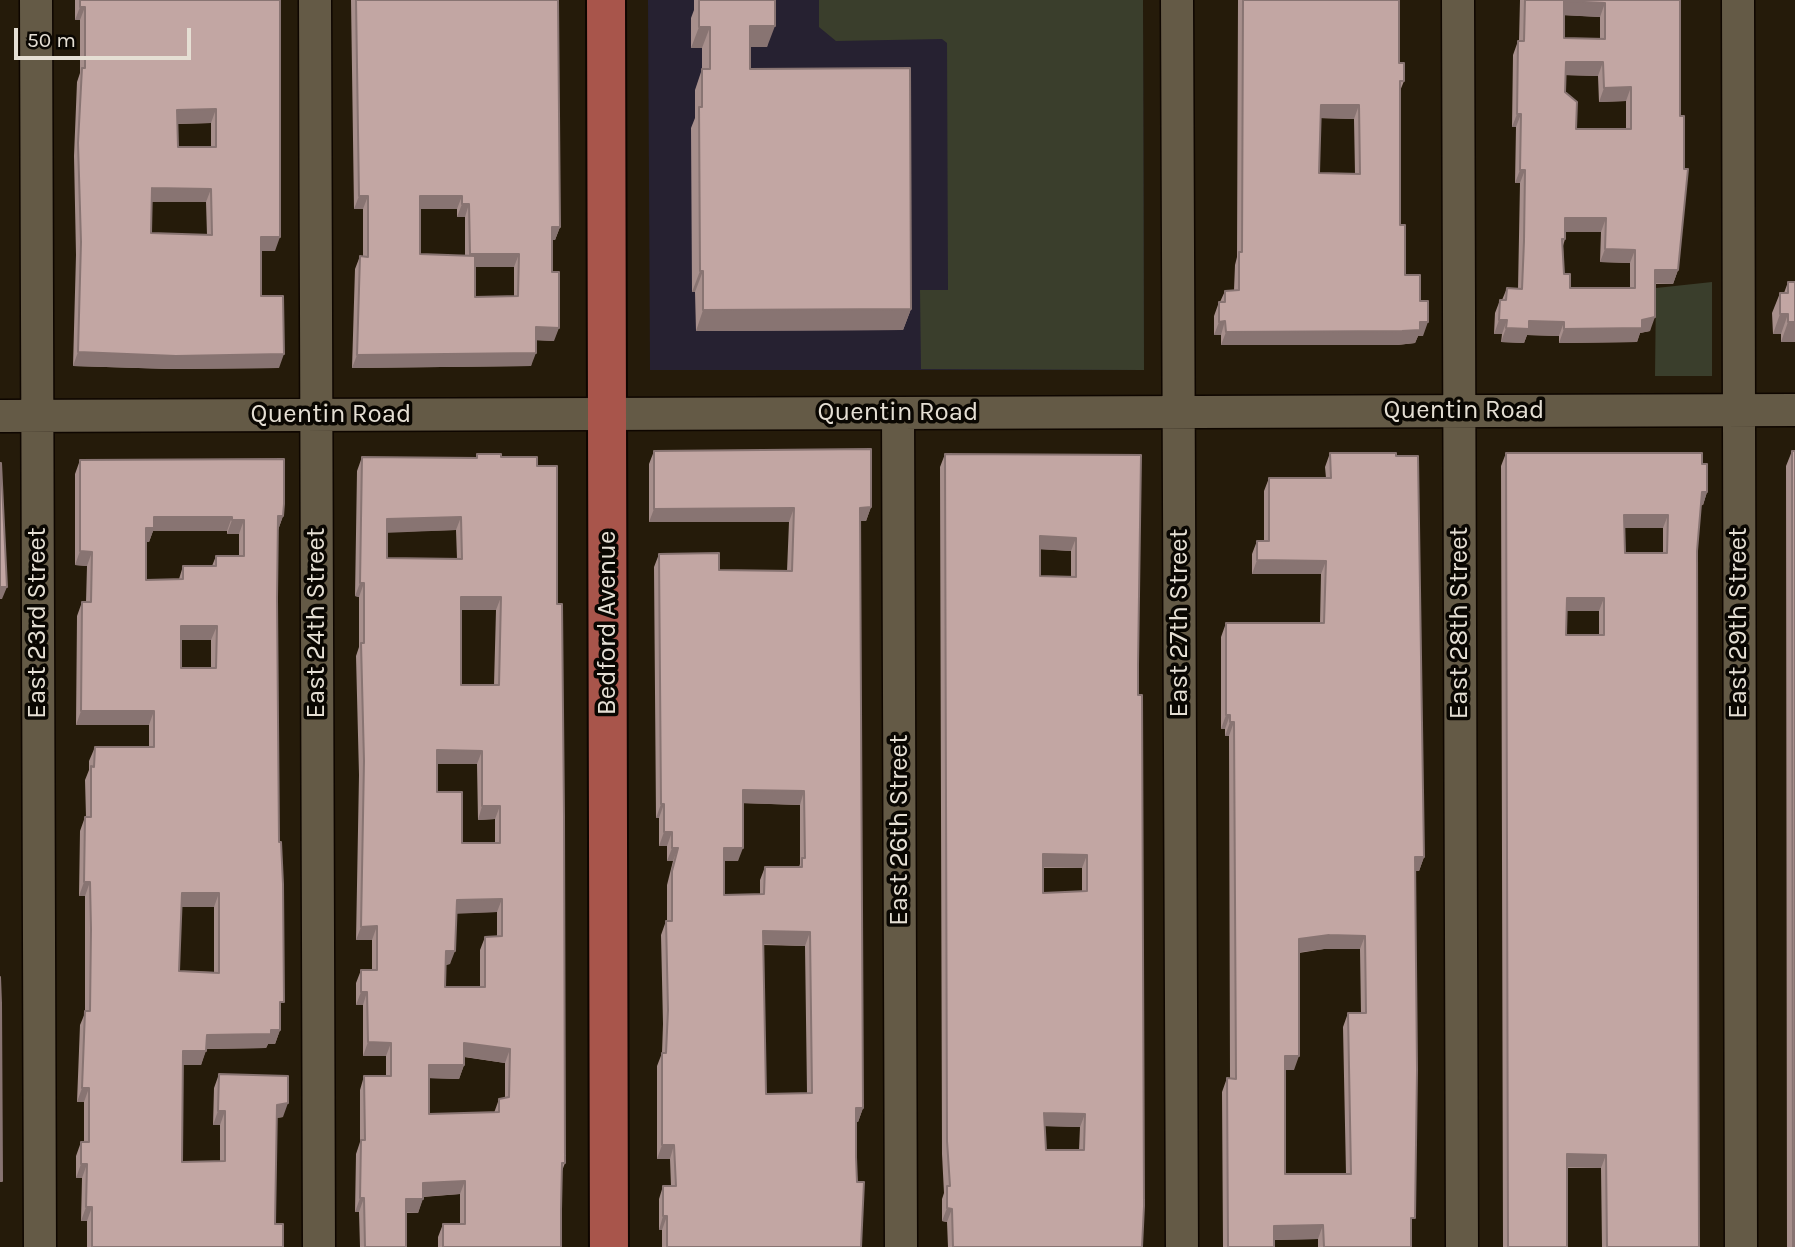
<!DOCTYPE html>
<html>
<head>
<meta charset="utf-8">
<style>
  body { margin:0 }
  #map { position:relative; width:1795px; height:1247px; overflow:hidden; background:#251b0a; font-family:Karla,sans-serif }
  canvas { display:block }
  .scale { position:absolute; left:14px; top:28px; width:177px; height:32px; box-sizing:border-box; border:4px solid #e5dfd4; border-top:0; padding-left:9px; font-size:21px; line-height:24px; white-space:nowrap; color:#e5dfd4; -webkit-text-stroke:5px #0a0702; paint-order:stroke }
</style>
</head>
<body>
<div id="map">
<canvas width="1795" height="1247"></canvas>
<div class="scale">50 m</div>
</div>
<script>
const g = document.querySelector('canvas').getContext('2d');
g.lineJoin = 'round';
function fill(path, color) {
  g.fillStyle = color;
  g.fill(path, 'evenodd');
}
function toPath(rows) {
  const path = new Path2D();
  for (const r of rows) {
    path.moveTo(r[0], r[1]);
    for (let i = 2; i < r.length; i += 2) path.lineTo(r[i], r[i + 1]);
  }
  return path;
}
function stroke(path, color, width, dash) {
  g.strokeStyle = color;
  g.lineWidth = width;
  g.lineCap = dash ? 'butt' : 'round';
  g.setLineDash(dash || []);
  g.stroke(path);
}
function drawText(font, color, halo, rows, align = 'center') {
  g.font = font + ' Karla,sans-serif';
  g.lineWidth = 7;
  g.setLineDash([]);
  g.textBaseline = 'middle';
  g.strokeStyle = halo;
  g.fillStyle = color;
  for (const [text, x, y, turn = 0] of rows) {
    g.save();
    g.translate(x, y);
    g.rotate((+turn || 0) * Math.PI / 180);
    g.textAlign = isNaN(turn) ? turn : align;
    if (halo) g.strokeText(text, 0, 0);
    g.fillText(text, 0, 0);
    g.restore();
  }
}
const education = toPath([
  [648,0,1143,0,1144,370,650,370]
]);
const green = toPath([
  [819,0,1143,0,1144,370,921,369,920,290,948,290,947,43,942,39,836,41,819,27],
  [1712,282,1712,376,1655,376,1656,288]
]);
const minor = toPath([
  [36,0,40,1247],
  [315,0,319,1247],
  [1177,0,1182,1247],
  [1458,0,1462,1247],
  [1738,0,1741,1247],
  [898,413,901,1247],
  [0,416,1795,410]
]);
const major = toPath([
  [606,0,609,1247]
]);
const wall = toPath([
  [75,0,280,0,275,251,261,251,261,296,279,368,171,369,73,366,76,255,74,156,77,82,80,73,80,20,75,20],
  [211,123,211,147,178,147,177,124],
  [152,202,206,202,207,235,151,233],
  [351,0,558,0,560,227,555,240,552,240,554,341,536,340,531,366,352,368,355,269,360,256,363,256,363,209,354,209],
  [420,209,457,209,457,217,465,217,465,256,420,254],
  [475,267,514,267,514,296,475,297],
  [694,0,775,0,767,47,750,47,750,69,911,309,903,330,696,331,695,292,692,292,691,128,695,118,695,90,702,69,702,48,691,48,691,18,694,10],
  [1238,0,1399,0,1399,63,1404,81,1400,91,1400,225,1405,275,1420,301,1423,336,1418,336,1415,343,1397,345,1221,345,1221,335,1214,335,1214,316,1219,302,1220,302,1225,291,1234,290,1235,265,1237,257],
  [1321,118,1354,119,1355,174,1319,173],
  [1520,0,1680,0,1678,270,1673,284,1655,284,1650,331,1640,333,1637,342,1559,343,1559,336,1527,335,1524,343,1501,342,1502,334,1494,334,1495,313,1500,300,1502,300,1507,288,1518,289,1520,183,1515,183,1516,127,1512,127,1513,55,1518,41,1519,41],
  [1564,15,1600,17,1600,39,1564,38],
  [1566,75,1598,76,1599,102,1626,101,1626,129,1576,129,1565,92],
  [1565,232,1601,232,1600,262,1630,263,1630,288,1570,288,1564,274,1563,246,1565,239],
  [1788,282,1795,342,1781,342,1781,334,1773,334,1772,313,1780,293,1784,293],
  [654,451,871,507,866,521,860,521,863,1108,858,1122,856,1122,856,1157,861,1247,662,1247,662,1230,659,1230,659,1199,663,1186,671,1186,670,1159,657,1159,657,1066,662,1053,663,1024,661,935,666,921,667,921,667,885,673,861,667,861,667,846,659,846,659,818,656,818,654,567,659,554,719,570,787,571,789,522,649,522,649,464],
  [743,803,800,805,800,864,799,867,765,867,760,880,760,894,724,895,724,861,738,861],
  [763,945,805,946,807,1093,766,1094],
  [1792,451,1795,1247,1787,1247,1786,466],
  [1330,453,1424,857,1419,871,1415,871,1411,1247,1318,1247,1318,1239,1274,1240,1274,1247,1223,1247,1222,1092,1227,1078,1230,1079,1229,736,1225,736,1225,729,1221,729,1221,637,1226,623,1320,623,1321,574,1252,574,1252,554,1257,541,1264,541,1264,491,1269,478,1326,478,1325,467],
  [1324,949,1360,949,1361,1013,1348,1013,1343,1027,1346,1174,1285,1174,1285,1070,1294,1070,1299,953],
  [1506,453,1702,464,1707,492,1703,505,1701,505,1697,551,1699,1247,1602,1247,1601,1168,1567,1168,1567,1247,1503,1247,1501,466],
  [1625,528,1663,528,1663,553,1625,553],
  [1567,611,1599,611,1599,635,1566,635],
  [477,454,501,457,537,466,557,604,565,1163,562,1171,561,1210,561,1247,438,1247,438,1237,443,1224,460,1224,460,1194,423,1197,418,1213,406,1213,406,1247,360,1247,359,1212,355,1212,356,1154,360,1142,360,1090,364,1076,386,1076,386,1056,363,1056,363,1005,356,1005,356,983,361,970,372,970,372,940,356,940,359,775,356,656,359,647,359,597,355,596,357,471,362,457,476,458],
  [456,530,457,559,387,558,387,532],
  [461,610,496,610,494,685,461,685],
  [437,764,477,764,478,820,495,819,495,843,462,843,437,792],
  [497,912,497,936,485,937,480,950,480,987,445,987,446,965,450,964,456,913],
  [464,1057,505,1063,505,1098,499,1099,494,1113,429,1114,429,1078,459,1079,464,1065],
  [945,454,1141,455,1138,665,1142,1247,948,1247,947,1222,942,1221,942,1199,944,1193,942,1154,940,467],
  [1040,549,1071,551,1071,577,1040,576],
  [1043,868,1082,868,1082,891,1043,893],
  [1045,1126,1080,1127,1079,1150,1046,1150],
  [80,460,283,516,278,530,277,598,280,1030,275,1044,268,1044,266,1048,206,1049,201,1065,183,1065,182,1162,220,1161,220,1125,213,1125,214,1088,219,1074,283,1117,276,1118,275,1224,283,1247,87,1247,87,1221,81,1221,82,1178,76,1178,76,1156,81,1142,84,1142,84,1102,77,1102,80,1025,85,1013,85,896,79,896,80,831,85,817,86,817,85,780,89,770,89,761,95,747,149,747,149,725,76,725,77,616,82,602,86,602,87,566,75,565,75,474],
  [153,531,227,531,227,534,239,534,239,556,216,556,212,566,183,566,179,579,146,580,146,542,149,542],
  [181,640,211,640,211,668,181,668],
  [181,907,214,907,214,972,179,971]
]);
const shadedWall = toPath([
  [1564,1,1605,3,1600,17,1559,15],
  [80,7,85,7,80,20,75,20],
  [750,26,775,26,767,47,742,47],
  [699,27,710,27,702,48,691,48],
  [1566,62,1603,62,1598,76,1561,75],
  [1631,87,1626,101,1599,102,1604,88],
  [1321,105,1359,105,1354,119,1316,118],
  [216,109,211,123,172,124,177,110],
  [1517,114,1521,114,1516,127,1512,127],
  [1520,170,1525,170,1520,183,1515,183],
  [152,188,211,189,206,202,147,202],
  [359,196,368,196,363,209,354,209],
  [420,196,462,196,457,209,415,209],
  [462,204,469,204,465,217,457,217],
  [1565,218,1606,218,1601,232,1560,232],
  [552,227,560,227,555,240,547,240],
  [261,237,280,237,275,251,256,251],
  [1605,249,1635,250,1630,263,1600,262],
  [470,254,519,254,514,267,465,267],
  [1655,270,1678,270,1673,284,1650,283],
  [700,271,703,271,695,292,692,292],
  [911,309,903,330,696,331,703,310],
  [1780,314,1788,314,1781,334,1773,334],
  [1655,317,1650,331,1640,333,1637,342,1559,343,1564,329,1642,320],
  [1499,320,1507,320,1502,334,1494,334],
  [1225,321,1221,335,1214,335,1219,322],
  [1529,321,1564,322,1559,336,1527,335,1524,343,1501,342,1506,328],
  [1420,322,1428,322,1423,336,1418,336,1415,343,1397,345,1221,345,1226,332],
  [1788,322,1795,322,1795,342,1781,342],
  [536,327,559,328,554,341,531,340],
  [78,352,284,354,279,368,171,369,73,366],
  [536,353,531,366,352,368,357,355],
  [1702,492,1707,492,1703,505,1697,506],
  [871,507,866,521,855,521,860,508],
  [794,508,789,522,649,522,654,509],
  [1624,515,1668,515,1663,528,1620,528],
  [278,516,283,516,278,530],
  [154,517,232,517,227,531,153,531,149,542,141,542,146,528],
  [461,517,456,530,383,533,387,519],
  [232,520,244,520,239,534,227,534],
  [1040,536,1076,538,1071,551,1036,549],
  [80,551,92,552,87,566,75,565],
  [1257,560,1326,561,1321,574,1252,574],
  [360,583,364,583,359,597,355,596],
  [0,587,7,587,2,599,0,599],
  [461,597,501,597,496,610,456,610],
  [1567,598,1604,598,1599,611,1562,611],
  [181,626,217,626,211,640,176,640],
  [81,711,154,711,149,725,76,725],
  [1226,715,1230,715,1225,729,1221,729],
  [1230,722,1234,722,1229,736,1225,736],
  [437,750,482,751,477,764,432,764],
  [743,790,804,791,800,805,738,803],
  [661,804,664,804,659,818,656,818],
  [482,806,500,806,495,819,478,820],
  [664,832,672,832,667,846,659,846],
  [672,848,678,848,673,861,667,861],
  [724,848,743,848,738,861,719,861],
  [1043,854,1087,855,1082,868,1038,867],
  [1415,857,1424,857,1419,871,1410,871],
  [84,882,90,882,85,896,79,896],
  [182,893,219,893,214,907,176,907],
  [502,899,497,912,452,914,457,900],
  [377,926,372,940,356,940,361,927],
  [763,931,810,932,805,946,758,944],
  [1329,935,1365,936,1360,949,1324,949,1294,953,1299,939],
  [446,951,455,951,450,964,441,965],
  [361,992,367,992,363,1005,356,1005],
  [271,1030,280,1030,275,1044,268,1044,266,1048,201,1049,207,1035],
  [368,1042,391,1043,386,1056,363,1056],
  [464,1043,510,1049,505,1063,459,1056],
  [183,1051,206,1051,201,1065,178,1065],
  [1285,1056,1299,1056,1294,1070,1280,1070],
  [429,1065,464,1065,459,1079,424,1078],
  [82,1088,89,1088,84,1102,77,1102],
  [288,1103,283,1117,271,1119,277,1105],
  [856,1108,863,1108,858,1122,852,1122],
  [218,1111,225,1111,220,1125,213,1125],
  [1044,1113,1085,1114,1080,1127,1039,1126],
  [662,1145,674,1145,670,1159,657,1159],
  [1567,1154,1606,1155,1601,1168,1562,1167],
  [81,1164,87,1164,82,1178,76,1178],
  [465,1181,460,1194,418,1197,423,1183],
  [360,1198,364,1198,359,1212,355,1212],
  [406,1199,423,1199,418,1213,401,1212],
  [86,1207,92,1207,87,1221,81,1221],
  [947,1208,952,1209,947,1222,942,1221],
  [663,1216,667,1216,662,1230,659,1230],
  [1323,1225,1318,1239,1269,1240,1274,1226]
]);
const building = toPath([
  [80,0,280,0,280,237,261,237,261,296,283,296,284,354,176,356,78,352,81,242,78,143,82,68,85,68,85,7,80,7,80,0],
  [216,109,216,147,178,147,177,110,216,109],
  [152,188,211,189,212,235,151,233,152,188],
  [356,0,558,0,560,227,552,227,552,272,559,272,559,328,536,327,536,353,357,355,360,256,368,257,368,196,359,196,356,0],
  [420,196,462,196,462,204,469,204,470,254,519,254,518,296,475,297,475,256,420,254,420,196],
  [699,0,775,0,775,26,750,26,750,69,910,68,911,309,703,310,703,271,700,271,699,107,702,107,702,69,710,69,710,27,699,27,699,0],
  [1243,0,1399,0,1399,63,1404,63,1404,81,1400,81,1400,225,1405,225,1405,275,1420,275,1420,301,1428,301,1428,322,1420,322,1420,330,1402,331,1226,332,1225,321,1219,322,1219,302,1225,302,1225,291,1239,290,1239,252,1242,252,1243,0],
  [1321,105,1359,105,1360,174,1319,173,1321,105],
  [1525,0,1680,0,1680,116,1684,116,1684,169,1688,169,1678,270,1655,270,1655,317,1642,320,1642,328,1564,329,1564,322,1529,321,1529,329,1506,328,1507,320,1499,320,1500,300,1506,300,1507,288,1522,289,1524,241,1525,170,1520,170,1521,114,1517,114,1518,41,1524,41,1525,0],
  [1564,1,1605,3,1605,39,1564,38,1564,1],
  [1566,62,1603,62,1604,88,1631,87,1631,129,1576,129,1577,102,1565,92,1566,62],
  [1565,218,1606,218,1605,249,1635,250,1635,288,1570,288,1570,274,1564,274,1562,239,1565,239,1565,218],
  [1788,282,1795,282,1795,322,1788,322,1788,314,1780,314,1780,293,1788,293,1788,282],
  [871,449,871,507,860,508,863,1108,856,1108,856,1157,857,1182,864,1182,861,1247,667,1247,667,1216,663,1216,663,1186,676,1186,674,1145,662,1145,662,1053,666,1053,668,1010,666,921,672,921,672,871,678,848,672,848,672,832,664,832,664,804,661,804,659,554,719,553,719,570,792,571,794,508,654,509,654,451,871,449],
  [743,790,804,791,805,858,802,858,802,867,765,867,764,894,724,895,724,848,743,848,743,790],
  [763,931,810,932,812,1093,766,1094,763,931],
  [1792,451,1795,451,1795,1247,1793,1247,1792,451],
  [1330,453,1396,453,1396,456,1418,456,1424,857,1415,857,1417,1070,1415,1218,1411,1218,1411,1247,1324,1247,1323,1225,1274,1226,1274,1247,1228,1247,1227,1078,1236,1079,1234,722,1230,722,1230,715,1226,715,1226,623,1324,623,1326,561,1257,560,1257,541,1269,541,1269,478,1331,478,1330,453],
  [1329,935,1365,936,1366,1013,1348,1013,1351,1174,1285,1174,1285,1056,1299,1056,1299,939,1329,935],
  [1506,453,1702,453,1702,464,1707,464,1707,492,1702,492,1697,551,1699,1247,1607,1247,1606,1155,1567,1154,1567,1247,1508,1247,1506,453],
  [1624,515,1668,515,1667,553,1625,553,1624,515],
  [1567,598,1604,598,1604,635,1566,635,1567,598],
  [477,454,501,454,501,457,537,457,537,466,557,466,557,604,562,604,564,816,565,1163,562,1163,561,1210,561,1247,443,1247,443,1224,465,1224,465,1181,423,1183,423,1199,406,1199,406,1247,365,1247,364,1198,360,1198,361,1140,365,1140,364,1076,391,1076,391,1043,368,1042,367,992,361,992,361,970,377,970,377,926,361,927,364,761,361,643,364,643,364,583,360,583,362,457,477,458,477,454],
  [461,517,462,559,387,558,387,519,461,517],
  [461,597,501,597,499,685,461,685,461,597],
  [437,750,482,751,482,806,500,806,500,843,462,843,462,792,437,792,437,750],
  [502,899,502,936,485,937,485,987,445,987,446,951,455,951,457,900,502,899],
  [464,1043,510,1049,509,1097,499,1099,499,1112,429,1114,429,1065,464,1065,464,1043],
  [945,454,1141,455,1138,665,1138,695,1142,695,1144,1206,1142,1247,953,1247,952,1209,947,1208,947,1186,950,1186,947,1141,945,454],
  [1040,536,1076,538,1076,577,1040,576,1040,536],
  [1043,854,1087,855,1087,891,1043,893,1043,854],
  [1044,1113,1085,1114,1084,1150,1046,1150,1044,1113],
  [284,459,284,504,283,516,278,516,277,598,279,842,281,842,283,884,284,1002,280,1002,280,1030,271,1030,271,1034,207,1035,206,1051,183,1051,182,1162,225,1161,225,1111,218,1111,219,1074,288,1076,288,1103,277,1105,275,1224,283,1224,283,1247,92,1247,92,1207,86,1207,87,1164,81,1164,81,1142,89,1142,89,1088,82,1088,85,1011,90,1011,91,929,90,882,84,882,85,817,91,817,91,766,94,767,95,747,154,747,154,711,81,711,82,602,91,602,92,552,80,551,80,460,284,459],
  [154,517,232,517,232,520,244,520,244,556,216,556,216,566,183,566,183,579,146,580,146,528,154,528,154,517],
  [181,626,217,626,216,668,181,668,181,626],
  [182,893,219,893,219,973,179,971,182,893],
  [0,463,1,463,7,587,0,587,0,463],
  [0,977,1,1003,2,1181,0,1181,0,977]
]);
const streetNames = [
  ["Quentin Road",1464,411],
  ["Quentin Road",898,413],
  ["Quentin Road",331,415],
  ["East 23rd Street",38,623,-90],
  ["East 24th Street",317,623,-90],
  ["Bedford Avenue",608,623,-90],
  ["East 27th Street",1180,623,-90],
  ["East 28th Street",1460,623,-90],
  ["East 29th Street",1739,623,-90],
  ["East 26th Street",900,830,-90]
];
fill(education, '#262131');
fill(green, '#3a3e2c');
stroke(minor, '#0e0600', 35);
stroke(major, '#0e0600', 42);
stroke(minor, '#645a46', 32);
stroke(major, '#a8554b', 38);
fill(wall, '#a78f8c');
fill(shadedWall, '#887472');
fill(building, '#c2a6a3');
stroke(building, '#887472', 2);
drawText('26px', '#e5dfd4', '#0a0702', streetNames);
</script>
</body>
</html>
